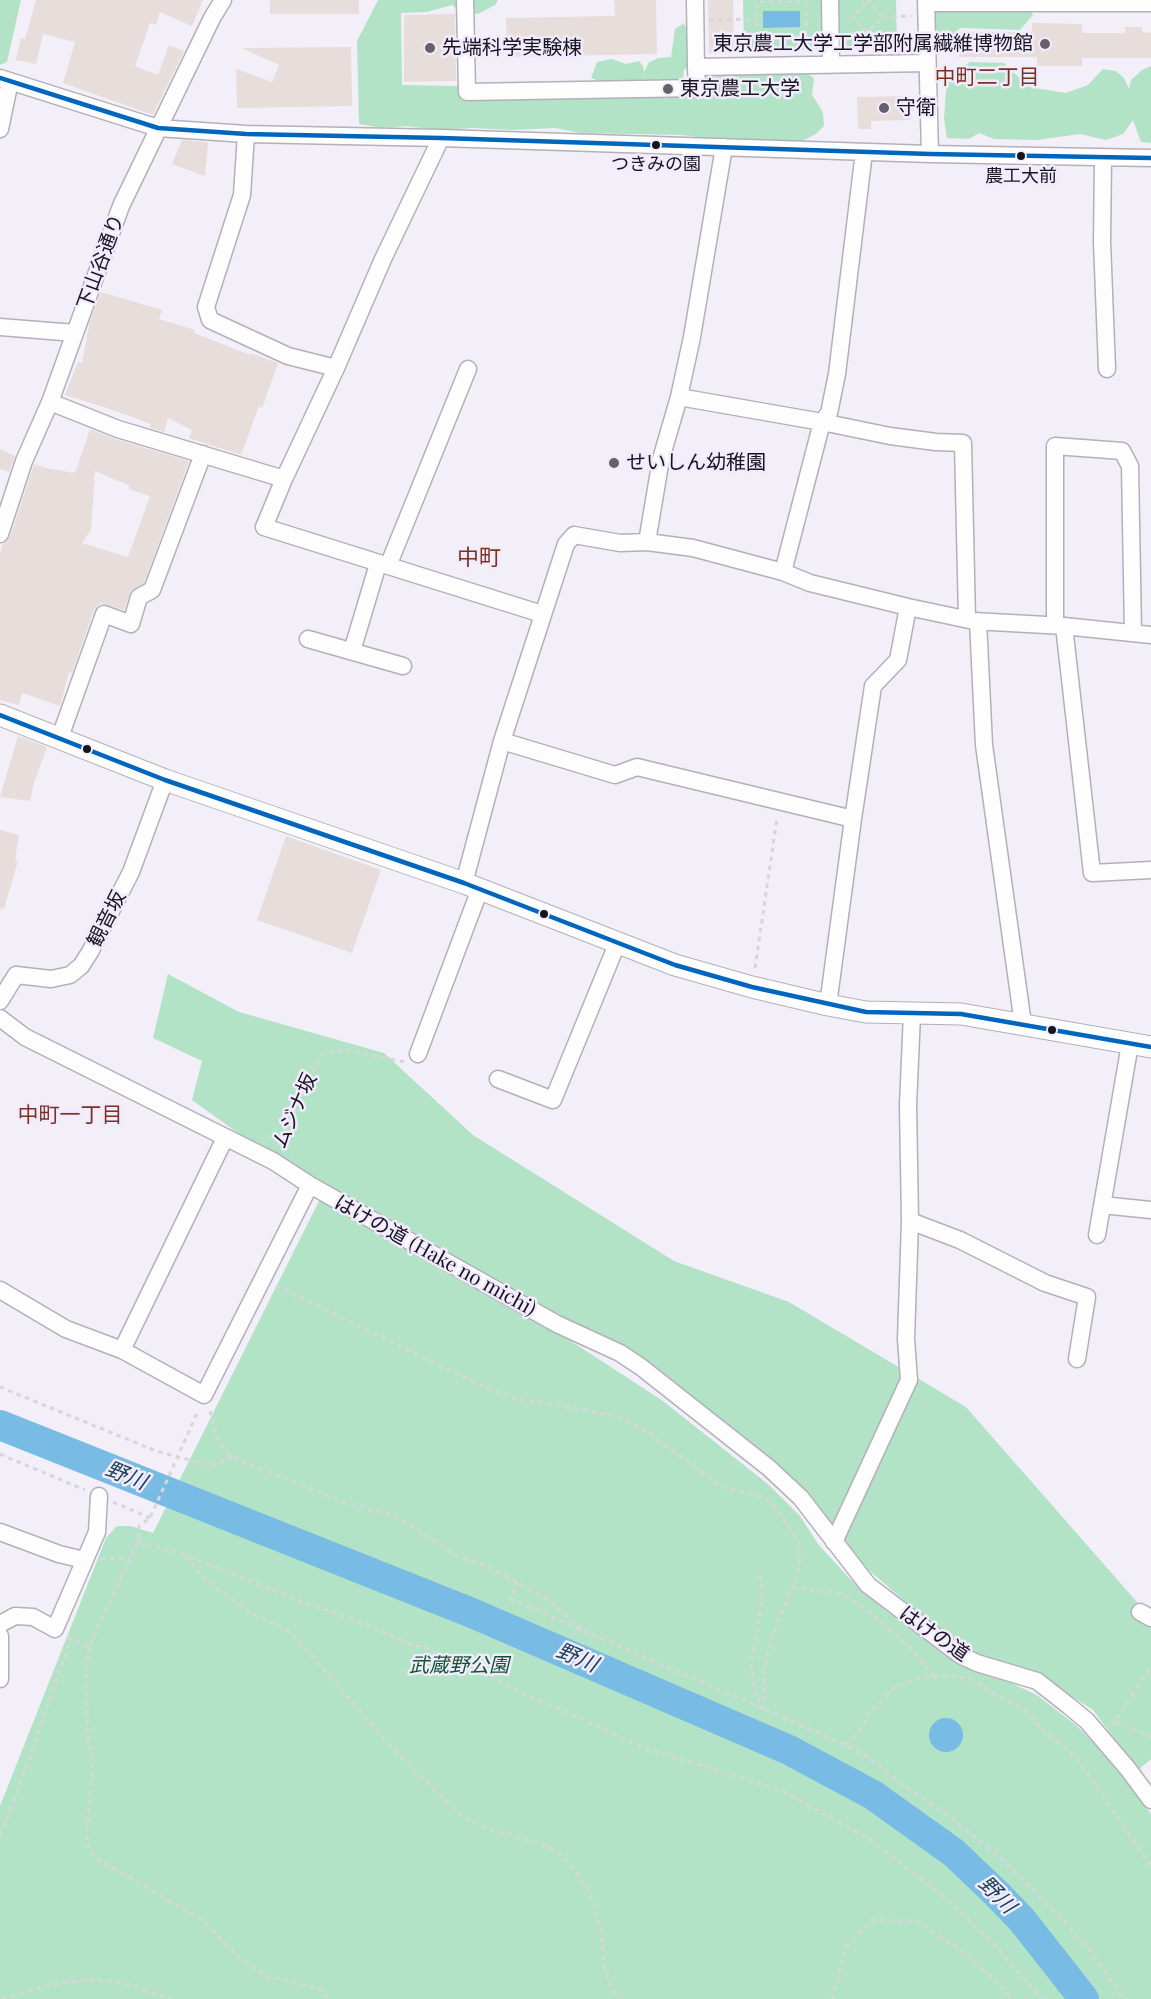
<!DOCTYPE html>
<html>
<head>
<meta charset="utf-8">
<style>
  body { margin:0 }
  canvas { display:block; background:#f2eff9 }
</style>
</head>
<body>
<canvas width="1151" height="1999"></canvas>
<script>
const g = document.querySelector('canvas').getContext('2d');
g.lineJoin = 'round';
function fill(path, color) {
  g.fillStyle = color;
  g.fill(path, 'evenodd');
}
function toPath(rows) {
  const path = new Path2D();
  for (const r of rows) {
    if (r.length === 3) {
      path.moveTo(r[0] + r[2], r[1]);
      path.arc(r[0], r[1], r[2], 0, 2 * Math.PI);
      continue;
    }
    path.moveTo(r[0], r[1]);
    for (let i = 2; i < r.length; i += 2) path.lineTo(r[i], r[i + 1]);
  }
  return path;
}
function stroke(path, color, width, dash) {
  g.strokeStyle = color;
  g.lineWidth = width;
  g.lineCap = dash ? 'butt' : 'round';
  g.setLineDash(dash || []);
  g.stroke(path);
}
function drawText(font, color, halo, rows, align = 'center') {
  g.font = font + ' "Playfair Display","Noto Sans JP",serif';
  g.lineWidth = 5;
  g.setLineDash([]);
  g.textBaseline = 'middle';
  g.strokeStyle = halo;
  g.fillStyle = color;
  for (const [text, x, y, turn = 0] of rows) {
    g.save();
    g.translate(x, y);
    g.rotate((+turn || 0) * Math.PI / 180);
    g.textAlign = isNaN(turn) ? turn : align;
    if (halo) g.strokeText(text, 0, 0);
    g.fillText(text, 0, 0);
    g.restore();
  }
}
const green = toPath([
  [0,0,21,0,7,62,0,65],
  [378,0,498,0,495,5,478,14,461,11,452,5,427,12,401,13,402,85,460,86,541,95,555,99,567,94,592,99,613,95,628,94,649,98,702,78,712,70,800,69,814,78,812,95,823,112,824,126,816,134,802,141,781,142,754,139,726,141,683,135,581,133,555,128,514,130,472,128,438,130,405,126,382,128,359,124,357,41],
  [743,0,821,0,822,49,744,50],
  [839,0,896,0,897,47,840,48],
  [943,7,1030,7,1033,15,1020,30,960,28,957,31,954,39,936,42,926,32,934,12],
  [684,23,689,35,690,65,684,70,683,79,665,85,644,79,637,83,603,82,591,78,597,62,612,59,626,64,639,61,643,66,644,72,649,62,659,58,671,57,675,29],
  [970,62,1004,63,1029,87,1066,93,1088,85,1103,69,1116,71,1124,78,1129,89,1131,80,1142,70,1151,66,1151,143,1141,142,1133,120,1123,134,1106,140,1080,134,1036,140,994,139,979,133,969,139,947,138,944,119,946,90,952,75],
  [168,974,239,1012,384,1053,473,1135,674,1261,789,1302,966,1407,1151,1618,1151,1759,1138,1770,1093,1710,1037,1674,963,1651,851,1555,799,1486,629,1354,459,1265,267,1154,192,1100,202,1061,153,1038],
  [320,1199,557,1332,663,1401,769,1485,800,1516,818,1544,852,1581,886,1611,958,1662,998,1677,1037,1695,1077,1726,1121,1771,1151,1814,1151,1999,0,1999,0,1806,106,1538,117,1526,131,1526,153,1533]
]);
const water = toPath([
  [763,11,800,11,800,27,763,28],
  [946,1735,17]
]);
const river = toPath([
  [0,1425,472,1613,789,1750,873,1795,954,1853,997,1894,1022,1920,1084,1999]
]);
const building = toPath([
  [36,0,203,0,192,26,160,12,156,25,150,23,135,66,158,75,169,45,184,51,153,115,63,83,75,42,43,34,36,64,16,60,21,38,25,39],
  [270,0,359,0,359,14,270,14],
  [614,0,656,0,657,54,507,57,506,18,615,16],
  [708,0,733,0,734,52,709,53],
  [455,14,456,81,404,82,404,15],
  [1032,23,1082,24,1082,33,1125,33,1125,27,1142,27,1142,32,1151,33,1151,58,1082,58,1082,66,1037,66,1037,57,959,57,960,32,1032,32],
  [351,47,352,106,237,108,236,69,272,82,279,65,242,48],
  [911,96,911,120,871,121,871,129,858,129,857,97],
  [182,140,208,142,205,176,172,164],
  [101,292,162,310,159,319,195,330,194,333,250,355,250,353,278,363,262,408,259,406,241,455,189,438,192,430,168,418,164,432,150,428,151,424,107,408,65,395,78,362,82,363,90,321],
  [90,429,115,439,189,461,144,583,131,591,124,610,101,603,94,610,72,673,69,672,60,706,22,693,19,705,0,700,0,553,3,544,10,537,34,464,46,468,75,473],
  [95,471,130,486,129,489,150,496,128,557,82,543,91,530],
  [0,449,15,456,9,472,0,469],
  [18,736,47,747,34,783,30,801,0,797],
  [0,830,19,835,15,860,18,861,4,909,0,908],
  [286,836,381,870,352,953,257,920]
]);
const path = toPath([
  [867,0,883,17,868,32,852,17,867,2],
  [760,2,802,2,806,5,806,34,803,36,760,37,757,35,757,6,760,2],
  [883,17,911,16],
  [709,20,757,19],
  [868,32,868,48],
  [783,37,783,50],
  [755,968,777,818],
  [278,1145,321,1055,333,1051,349,1051,405,1062],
  [276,1286,491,1390,518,1399,607,1414,625,1420,648,1432,722,1487,753,1494,767,1499,773,1504,799,1542,800,1557,797,1575,771,1639,764,1671,763,1710],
  [0,1387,156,1451,208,1465,215,1464,232,1457],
  [210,1411,217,1438,227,1452,232,1457,343,1502,389,1514,408,1523,456,1556,491,1568,547,1599,582,1629],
  [0,1454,85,1490],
  [113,1502,150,1518],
  [138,1541,185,1555,308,1604,355,1620,408,1643,428,1649,492,1677,527,1696,542,1701,644,1748,783,1791,871,1840,949,1901,996,1946,1041,1999],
  [186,1556,202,1577,251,1613,291,1632,396,1752,461,1816,482,1827,545,1845,559,1853,585,1883,596,1909,602,1938,604,1966,611,1986,619,1999],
  [101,1559,130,1558],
  [760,1575,762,1588,760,1613,751,1665,754,1690,762,1709],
  [517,1581,511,1599,846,1745,867,1756,894,1779,946,1814,1003,1860,1065,1922,1095,1957,1123,1999],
  [792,1587,810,1590,836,1592,849,1598,871,1613,908,1646,935,1677],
  [67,1637,89,1647,138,1541,139,1526,150,1518,198,1411],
  [89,1647,86,1684,88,1735,93,1761,87,1832,87,1844,96,1858,202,1920,237,1955,263,1975,323,1990,328,1999],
  [1115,1721,1151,1737],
  [1112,1726,1151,1666],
  [846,1745,862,1728,867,1716,895,1687,914,1679,954,1675,970,1679,1027,1712,1034,1718,1040,1728,1077,1758,1151,1866],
  [0,1835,16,1796,71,1639],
  [2,1999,49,1985,83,1980,111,1981,130,1985,171,1999],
  [832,1999,846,1947,872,1920,916,1921,960,1950,995,1980,1012,1999]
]);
const minor = toPath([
  [465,0,467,92,697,88,696,67],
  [695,0,696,67,927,63],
  [830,0,831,65],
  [926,0,930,154],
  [926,3,1151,3],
  [0,78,158,128,246,134,441,138,930,154,1151,158],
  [0,129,10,81],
  [246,134,242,195,206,307,210,320,288,356,336,368],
  [441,138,383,259,336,368,284,479,264,527,542,614],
  [1103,157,1102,242,1107,369],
  [0,327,75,333],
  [679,397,822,422,890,436,936,442,963,443,967,619],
  [50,402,118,429,284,479],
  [0,534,24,461,50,402,121,206,212,18,223,0],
  [647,542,661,459,679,397,692,337,724,147],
  [388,566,468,369],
  [783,572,822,422,829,413,837,374,864,152],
  [978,621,984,745,1023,1024],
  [1055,625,1055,446,1122,451,1130,466,1133,633],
  [1064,626,1092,873,1151,870],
  [308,639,403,666],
  [352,651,378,564],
  [60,737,104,614,131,624,139,597,152,590,203,454],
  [502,741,615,775,637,767,853,819],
  [464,883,502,741,566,544,574,535,620,543,647,542,693,548,783,572,810,583,908,607,974,621,1064,626,1151,635],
  [0,1001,16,975,51,979,70,975,81,966,90,952,131,872,165,780],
  [828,1005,853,819,873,686,898,660,908,607],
  [0,1018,25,1037,273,1161,310,1185,557,1324,620,1353,641,1367,769,1468,801,1498,868,1585,960,1655,977,1663,1037,1681,1069,1706,1087,1721,1128,1769,1151,1800],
  [418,1054,480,889],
  [498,1079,553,1100,617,944],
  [1102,1205,1151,1210],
  [910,1221,960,1240,1045,1283,1087,1297,1077,1359],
  [1097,1235,1130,1044],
  [0,1290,66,1329,122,1350,204,1395,310,1185],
  [122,1350,225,1138],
  [0,1532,59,1554,84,1560],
  [834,1542,909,1380,906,1339,910,1221,908,1105,912,1014],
  [1140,1612,1151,1618],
  [0,1624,15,1616,33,1617,55,1629,97,1532,99,1496],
  [0,1636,0,1679]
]);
const major = toPath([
  [0,715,165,780,464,883,675,965,752,987,828,1005,866,1012,961,1014,1151,1047]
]);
const bus1 = toPath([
  [0,78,158,128,246,134,441,138,930,154,1151,158],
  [0,715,165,780,464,883,675,965,752,987,866,1012,961,1014,1151,1047]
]);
const markers = [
  [1045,44,6,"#64616b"],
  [430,48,6,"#64616b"],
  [668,89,6,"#64616b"],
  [884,108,6,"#64616b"],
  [656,145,5,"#17141e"],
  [1021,156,5,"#17141e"],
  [614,463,6,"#64616b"],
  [87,749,5,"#17141e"],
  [544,914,5,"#17141e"],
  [1052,1030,5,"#17141e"]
];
const busNames = [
  ["つきみの園",656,164],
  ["農工大前",1021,176]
];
const poiNames = [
  ["東京農工大学工学部附属繊維博物館",1033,44,"right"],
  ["先端科学実験棟",442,48],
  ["東京農工大学",680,89],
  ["守衛",896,108],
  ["せいしん幼稚園",626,463]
];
const streetNames = [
  ["下山谷通り",101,262,-70],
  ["観音坂",107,919,-63],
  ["ムジナ坂",295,1111,-66],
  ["はけの道 (Hake no michi)",435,1256,29],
  ["はけの道",934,1634,35]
];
const parkNames = [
  ["武蔵野公園",459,1666]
];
const neighbourhoodNames = [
  ["中町二丁目",987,77],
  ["中町一丁目",70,1115]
];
const waterNames = [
  ["野川",126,1476,22],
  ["野川",577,1658,23],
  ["野川",997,1895,45]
];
const quarterNames = [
  ["中町",479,558]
];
fill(green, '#b3e3c7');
fill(water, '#78bbe5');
stroke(river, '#78bbe5', 30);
fill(building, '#e7ddda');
stroke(minor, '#b3b0ba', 19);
stroke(major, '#b3b0ba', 23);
stroke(path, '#d7d6d9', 3, [4.5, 4.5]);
stroke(minor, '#fdfdfe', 16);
stroke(major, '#fdfdfe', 21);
stroke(bus1, '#0065bd', 4.5);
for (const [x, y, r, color] of markers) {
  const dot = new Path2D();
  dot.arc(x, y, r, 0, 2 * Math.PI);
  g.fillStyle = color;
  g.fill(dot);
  stroke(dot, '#f1ebfd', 2);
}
drawText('18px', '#17141e', '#f1ebfd', busNames);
drawText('20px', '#17141e', '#f1ebfd', poiNames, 'left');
drawText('20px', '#17141e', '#f1ebfd', streetNames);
drawText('italic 20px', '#11552f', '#f1ebfd', parkNames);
drawText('21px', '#783323', '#f1ebfd', neighbourhoodNames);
drawText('italic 21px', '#194159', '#f1ebfd', waterNames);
drawText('22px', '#783323', '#f1ebfd', quarterNames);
</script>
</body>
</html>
